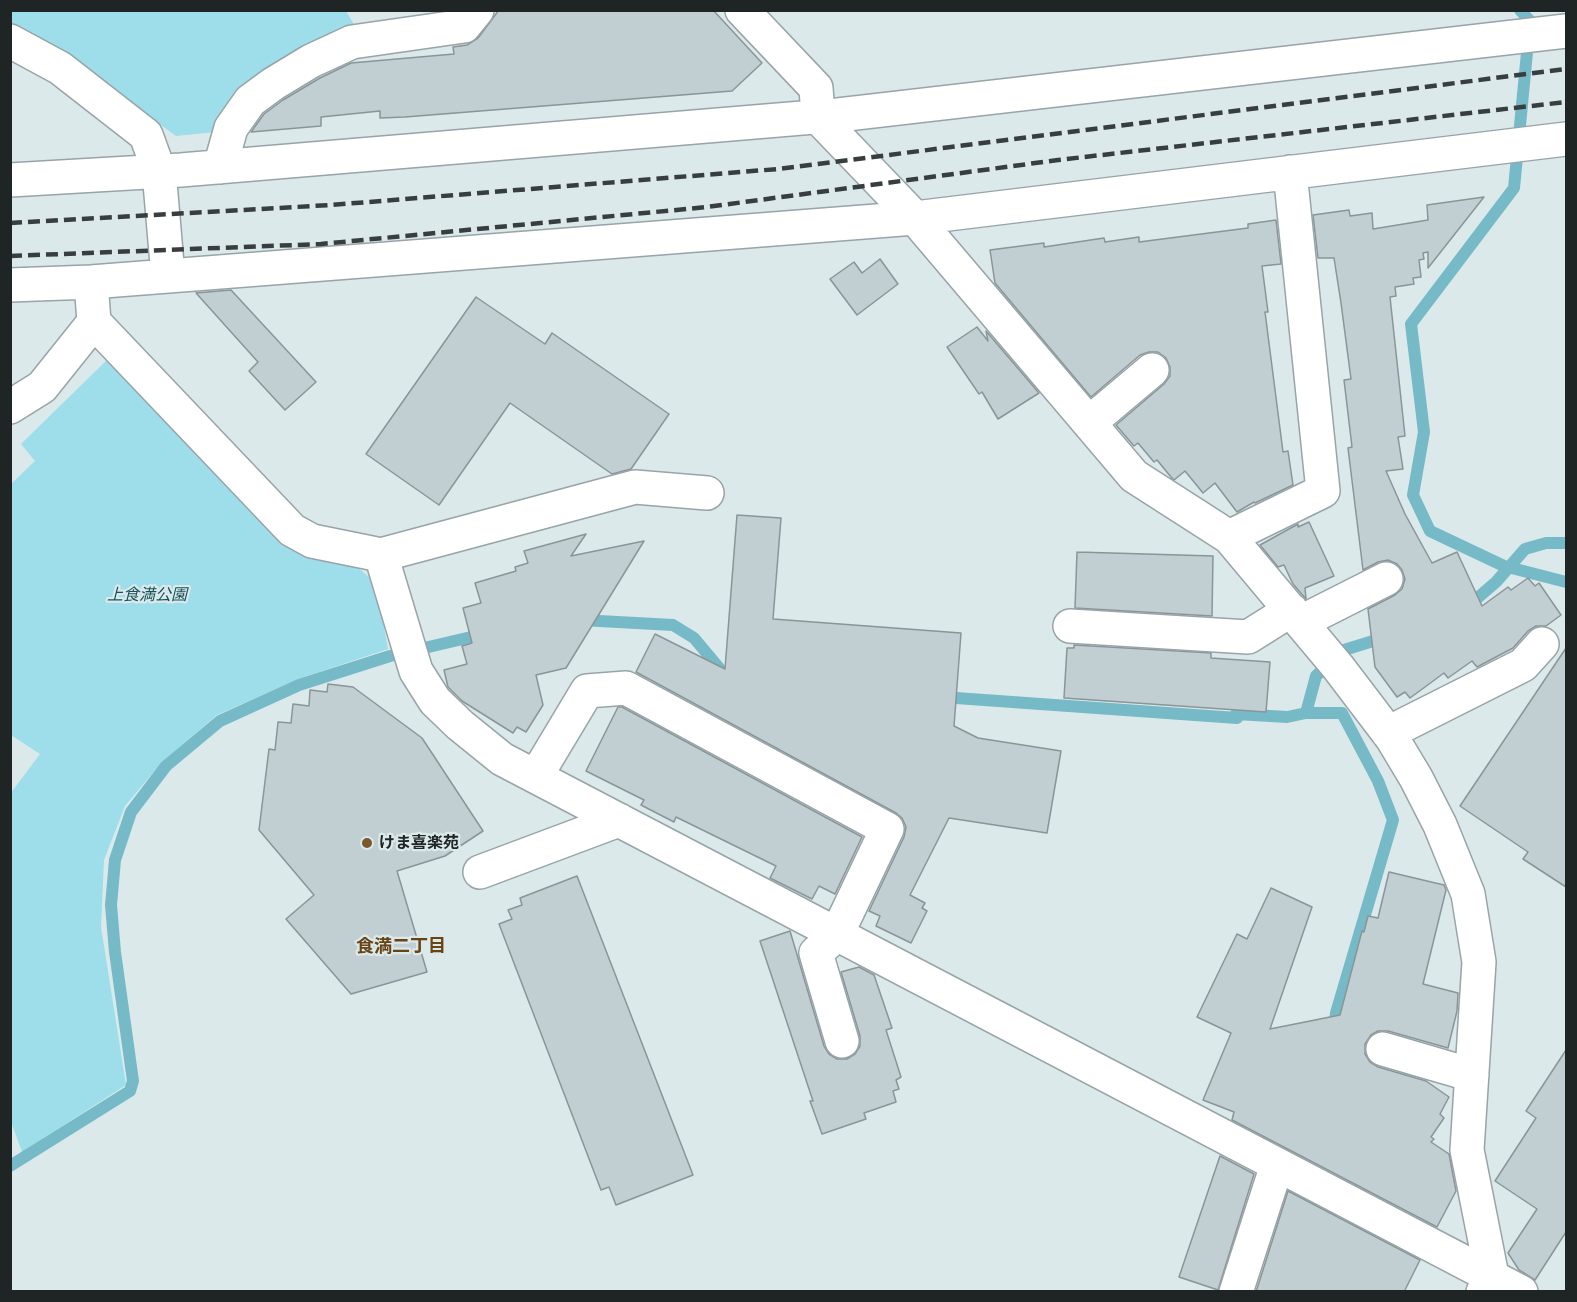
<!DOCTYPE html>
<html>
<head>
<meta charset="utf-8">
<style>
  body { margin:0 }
  #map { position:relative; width:1577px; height:1302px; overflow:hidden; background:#dbe9eb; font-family:Literata,serif }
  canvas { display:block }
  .frame { position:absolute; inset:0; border:12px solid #1f2425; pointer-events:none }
</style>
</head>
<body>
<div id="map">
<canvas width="1577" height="1302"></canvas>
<div class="frame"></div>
</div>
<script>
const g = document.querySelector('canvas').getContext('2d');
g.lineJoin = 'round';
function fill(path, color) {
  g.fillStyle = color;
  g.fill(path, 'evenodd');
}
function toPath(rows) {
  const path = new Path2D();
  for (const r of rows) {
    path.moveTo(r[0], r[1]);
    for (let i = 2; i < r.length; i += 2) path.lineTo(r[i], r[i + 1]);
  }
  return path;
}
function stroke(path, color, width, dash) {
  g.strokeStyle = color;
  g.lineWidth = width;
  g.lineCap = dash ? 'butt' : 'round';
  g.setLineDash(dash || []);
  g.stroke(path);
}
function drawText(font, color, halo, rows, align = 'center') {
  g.font = font + ' Literata,"Noto Sans JP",serif';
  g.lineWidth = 4.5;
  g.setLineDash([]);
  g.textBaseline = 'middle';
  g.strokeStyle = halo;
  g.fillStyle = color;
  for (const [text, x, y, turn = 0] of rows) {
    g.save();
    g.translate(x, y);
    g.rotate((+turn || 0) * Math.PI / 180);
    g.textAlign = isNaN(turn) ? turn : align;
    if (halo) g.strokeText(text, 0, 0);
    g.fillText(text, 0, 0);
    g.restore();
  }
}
const green = toPath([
  [10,11,346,11,358,31,215,132,176,136,31,32,11,24],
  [111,356,376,583,388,649,298,679,217,715,162,762,125,806,104,860,101,927,126,1085,22,1152,10,1119,10,794,40,754,11,735,11,484,35,461,21,444]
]);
const stream = toPath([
  [1520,10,1530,21,1514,188,1411,324,1424,432,1413,495,1430,531,1504,566,1566,582],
  [1467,607,1496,582,1525,549,1546,543,1566,543],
  [581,620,673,625,694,638,725,675],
  [942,697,1237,718,1236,714,1287,717,1306,713,1342,713,1378,781,1393,820,1336,1013,1334,1031],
  [1306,713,1316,676,1344,650,1386,637],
  [10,1166,130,1091,133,1081,115,952,111,905,115,860,131,812,166,766,220,721,299,685,390,656,484,634]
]);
const building = toPath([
  [499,10,713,10,762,63,732,91,405,117,380,118,380,111,321,117,321,126,251,132,264,114,283,100,320,78,351,63,454,54,453,47,467,45,478,38,499,10],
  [1484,197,1428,268,1428,252,1423,253,1424,259,1419,260,1421,277,1413,278,1414,284,1395,287,1396,296,1390,297,1405,436,1398,437,1403,469,1386,471,1405,514,1432,563,1457,552,1482,606,1508,587,1511,590,1528,578,1535,586,1539,583,1561,615,1546,626,1536,626,1528,631,1513,648,1477,667,1472,661,1448,678,1444,673,1410,698,1405,692,1397,697,1375,667,1368,609,1395,595,1402,589,1405,579,1402,570,1397,564,1388,560,1378,562,1363,570,1348,448,1352,447,1344,380,1351,379,1341,303,1334,258,1318,258,1313,215,1349,210,1350,216,1372,213,1373,229,1428,220,1427,205,1484,197],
  [1276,220,1281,264,1262,266,1268,312,1265,312,1283,452,1288,451,1293,485,1255,503,1254,502,1237,512,1215,483,1203,493,1185,471,1174,480,1171,477,1157,460,1154,462,1138,443,1134,446,1116,425,1164,384,1170,376,1170,367,1166,358,1158,352,1149,352,1140,355,1091,397,995,283,990,250,1044,243,1044,247,1104,238,1105,242,1139,237,1139,242,1248,228,1248,224,1276,220],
  [880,259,898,284,857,315,830,279,854,262,862,273,880,259],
  [231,290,316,382,285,410,249,371,258,362,196,293,231,290],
  [476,297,545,344,552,333,669,414,631,469,612,474,510,403,439,505,366,454,476,297],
  [977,327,988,341,986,331,1039,393,998,419,982,392,979,394,947,347,977,327],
  [737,515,781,518,773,619,961,633,954,726,978,738,1061,751,1047,833,949,818,910,895,925,903,922,908,927,911,911,943,876,926,880,916,869,911,904,837,906,827,902,818,896,813,636,672,655,634,725,669,737,515],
  [1309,522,1334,576,1305,588,1306,599,1293,584,1284,565,1278,567,1260,545,1298,524,1298,527,1309,522],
  [586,534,571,556,644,541,566,668,536,675,543,705,526,732,517,727,513,733,462,701,448,687,444,670,467,664,462,646,472,643,463,608,481,603,475,583,516,571,515,567,528,563,524,551,586,534],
  [1077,552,1213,556,1212,616,1075,608,1077,552],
  [1074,645,1211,653,1211,658,1270,662,1266,712,1064,698,1067,648,1074,648,1074,645],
  [1566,648,1566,887,1523,859,1528,852,1460,806,1566,648],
  [328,684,353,687,422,738,483,831,445,856,397,871,427,972,351,994,286,919,314,895,259,830,269,749,275,750,278,722,291,723,293,704,309,706,310,690,327,692,328,684],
  [618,707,622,707,862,837,835,894,819,886,812,899,770,878,776,866,676,817,674,822,641,805,644,800,586,771,618,707],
  [1389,872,1444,885,1446,890,1423,984,1458,993,1457,1011,1448,1048,1388,1031,1378,1031,1371,1035,1365,1044,1365,1054,1370,1062,1378,1067,1426,1081,1449,1097,1440,1114,1444,1118,1431,1137,1434,1139,1431,1142,1449,1154,1456,1191,1437,1227,1232,1120,1234,1112,1203,1100,1231,1033,1197,1017,1237,934,1247,939,1271,888,1312,907,1270,1029,1340,1015,1362,931,1364,932,1368,916,1378,918,1389,872],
  [577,876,693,1175,616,1205,609,1187,601,1190,499,924,512,919,508,910,522,905,520,898,577,876],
  [790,931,824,1046,829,1054,837,1059,847,1059,855,1054,860,1046,860,1036,841,972,859,967,874,975,892,1028,886,1030,901,1077,896,1080,899,1089,893,1091,896,1102,864,1113,866,1119,822,1134,810,1101,813,1101,760,941,790,931],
  [1566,1050,1566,1232,1535,1280,1519,1270,1508,1253,1537,1209,1495,1181,1536,1118,1526,1111,1566,1050],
  [1220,1156,1254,1174,1218,1290,1179,1277,1220,1156],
  [1288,1191,1420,1260,1404,1292,1256,1292,1288,1191]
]);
const minor = toPath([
  [742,10,816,88,818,117,915,218,1134,476,1229,537,1338,667,1392,738,1416,778,1440,825,1468,894,1479,962,1467,1150,1492,1276,1483,1292],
  [10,41,60,68,146,135,159,171,168,276],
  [220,167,231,128,250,101,273,84,311,61,352,42,464,26,477,10],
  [10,180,181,170,838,115,1566,31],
  [91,282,94,322,292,530,312,541,381,555,635,487,707,493],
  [10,285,91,282,915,218,1566,139],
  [10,407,42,387,94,322],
  [1089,423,1152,370],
  [1229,537,1323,491,1290,172],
  [381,555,416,671,435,701,460,725,502,759,1521,1292],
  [1301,622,1386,579],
  [1070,626,1248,637,1291,610],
  [1388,733,1523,665,1542,644],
  [536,776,587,691,626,688,887,829,837,934,816,953,842,1041],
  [480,872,619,820],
  [1383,1049,1472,1075],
  [1236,1292,1277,1165]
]);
const rail = toPath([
  [10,223,331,205,778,169,1566,69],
  [10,256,321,244,707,207,1058,160,1566,102]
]);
const markers = [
  [367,843,6,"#7a5830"]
];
const parkNames = [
  ["上食満公園",147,595]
];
const poiNames = [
  ["けま喜楽苑",379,843]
];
const neighbourhoodNames = [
  ["食満二丁目",401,947]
];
fill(green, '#9eddea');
stroke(stream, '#76bac8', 12);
fill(building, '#c2cfd2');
stroke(building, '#899598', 1.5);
stroke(minor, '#98a4a7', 36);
stroke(minor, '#fff', 33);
stroke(rail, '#383e3f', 4.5, [12, 6]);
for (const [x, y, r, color] of markers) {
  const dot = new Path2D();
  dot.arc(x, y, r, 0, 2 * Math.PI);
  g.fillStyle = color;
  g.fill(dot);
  stroke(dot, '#dbe9eb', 2);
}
drawText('italic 16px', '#16515b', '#dbe9eb', parkNames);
drawText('bold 16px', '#1f2425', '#dbe9eb', poiNames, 'left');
drawText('bold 18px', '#684313', '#dbe9eb', neighbourhoodNames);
</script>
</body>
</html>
